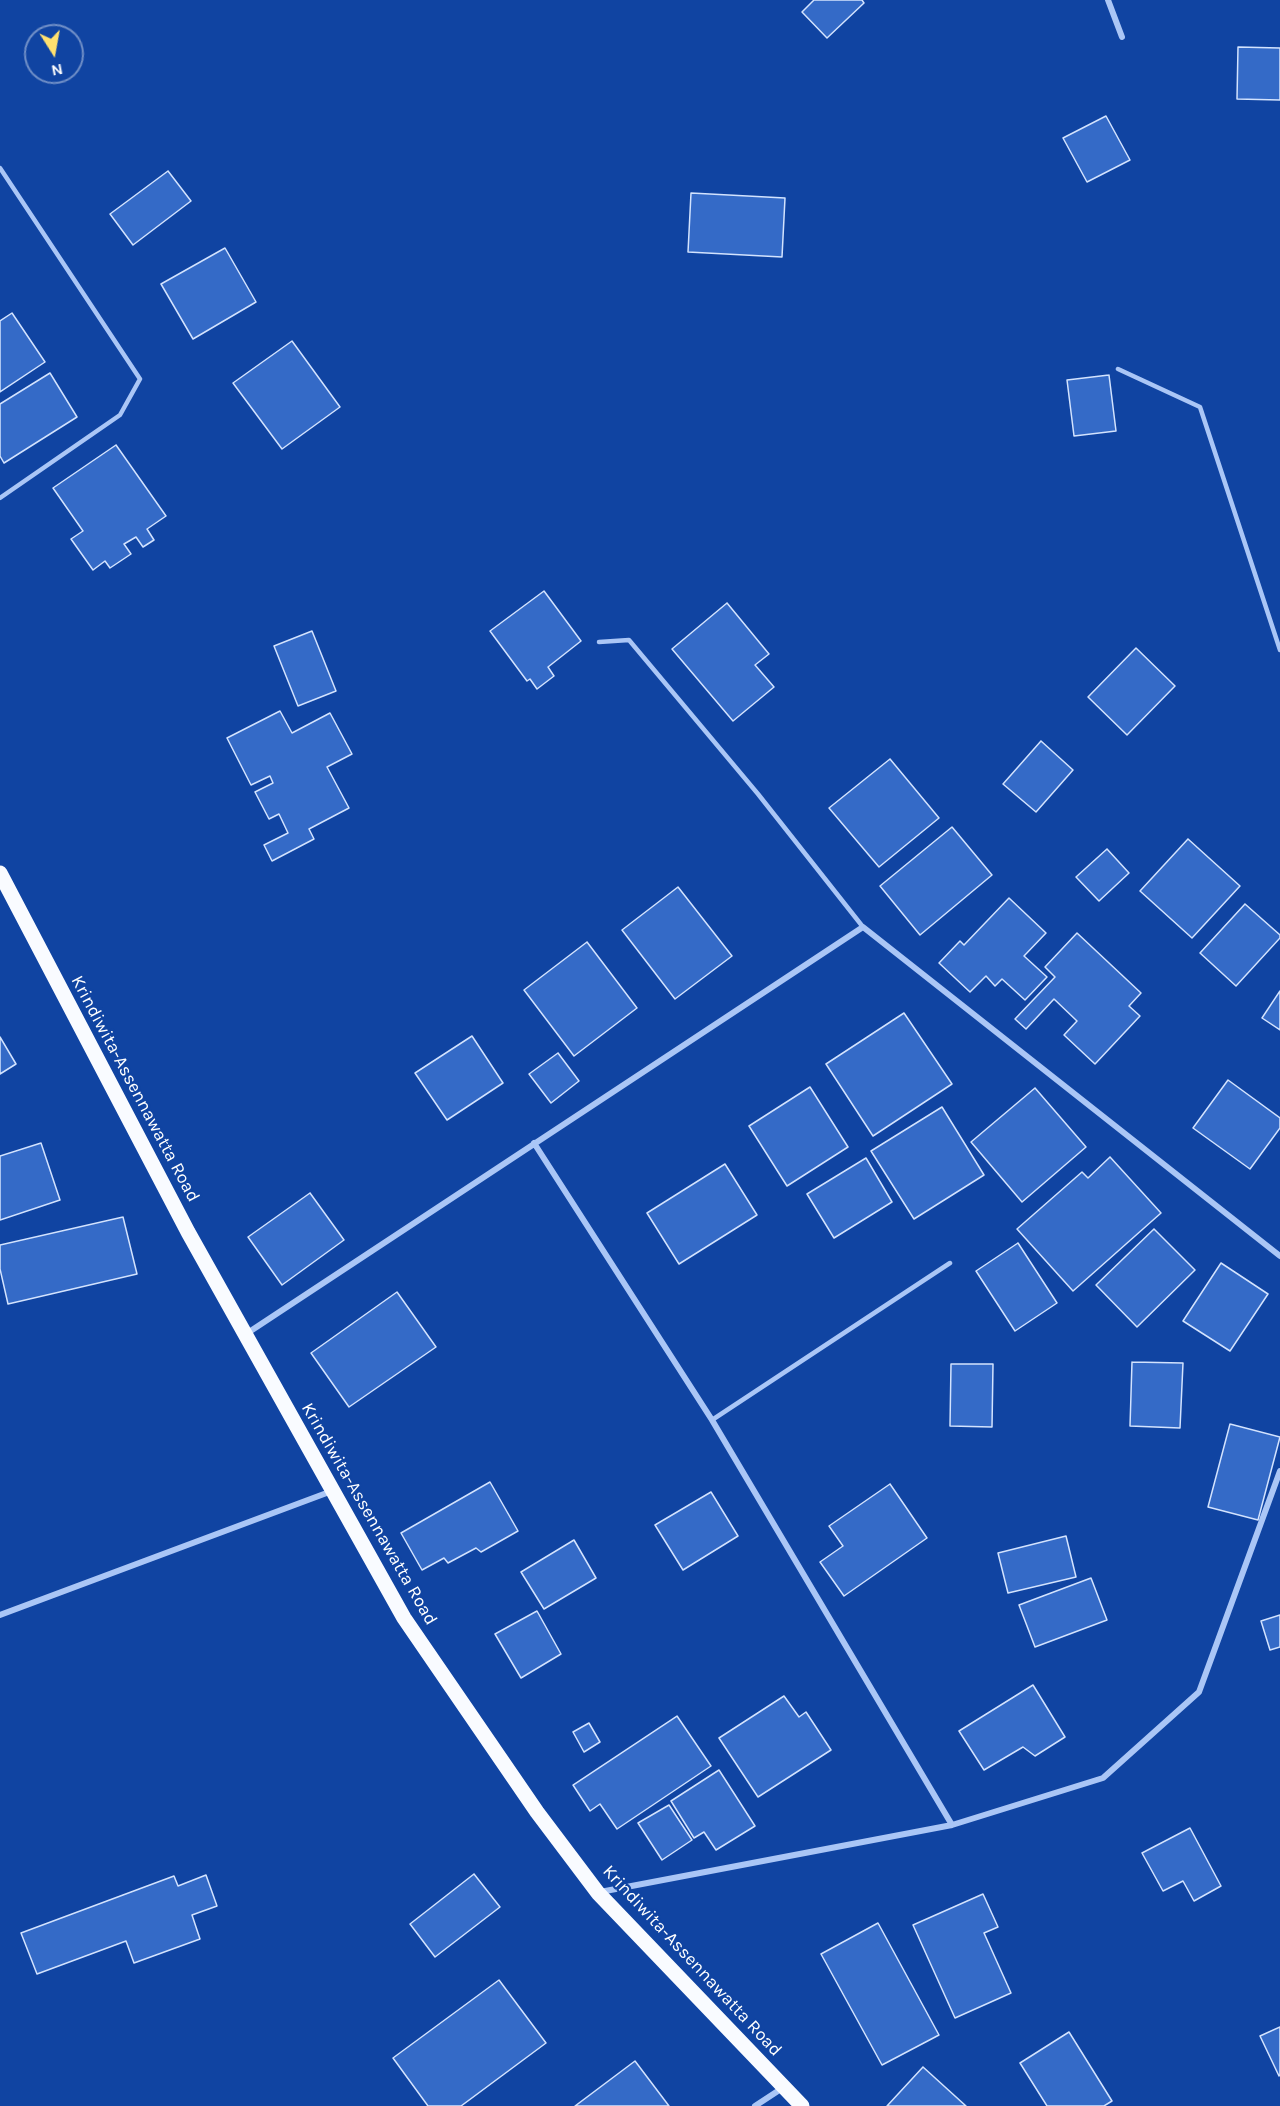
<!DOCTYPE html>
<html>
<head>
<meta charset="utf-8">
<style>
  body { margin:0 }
  #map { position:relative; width:1280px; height:2106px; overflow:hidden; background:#1044a2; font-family:Karla,sans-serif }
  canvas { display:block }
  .north { position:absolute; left:24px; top:24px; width:60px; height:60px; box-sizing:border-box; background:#1044a2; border:2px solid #708fc7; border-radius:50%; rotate:169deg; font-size:16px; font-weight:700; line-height:24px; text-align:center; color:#fff }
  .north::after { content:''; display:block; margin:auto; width:21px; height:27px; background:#ffe16f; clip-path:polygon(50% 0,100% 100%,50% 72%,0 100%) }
</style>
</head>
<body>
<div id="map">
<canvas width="1280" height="2106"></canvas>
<div class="north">N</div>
</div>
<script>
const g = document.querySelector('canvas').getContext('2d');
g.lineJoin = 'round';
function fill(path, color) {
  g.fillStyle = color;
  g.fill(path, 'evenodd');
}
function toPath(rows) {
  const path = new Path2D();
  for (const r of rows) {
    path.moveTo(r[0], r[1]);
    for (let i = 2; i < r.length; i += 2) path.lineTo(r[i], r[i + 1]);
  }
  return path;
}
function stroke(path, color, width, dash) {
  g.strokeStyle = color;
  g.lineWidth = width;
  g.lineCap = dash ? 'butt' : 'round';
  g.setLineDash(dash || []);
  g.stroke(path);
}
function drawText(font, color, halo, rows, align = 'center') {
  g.font = font + ' Karla,sans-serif';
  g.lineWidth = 4.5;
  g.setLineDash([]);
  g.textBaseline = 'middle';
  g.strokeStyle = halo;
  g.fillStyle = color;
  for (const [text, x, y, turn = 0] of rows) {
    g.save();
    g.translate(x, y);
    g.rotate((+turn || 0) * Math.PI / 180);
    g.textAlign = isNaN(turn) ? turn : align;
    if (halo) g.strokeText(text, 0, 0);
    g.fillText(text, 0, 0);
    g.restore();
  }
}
const building = toPath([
  [814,0,862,0,864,3,827,38,802,12,814,0],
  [1238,47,1280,48,1280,100,1237,99,1238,47],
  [1106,116,1130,160,1087,182,1063,138,1106,116],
  [168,171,191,201,133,245,110,214,168,171],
  [691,193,785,198,782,257,688,252,691,193],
  [225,248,256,302,193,339,161,284,225,248],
  [12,313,45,362,0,392,0,321,12,313],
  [292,341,340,407,282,449,233,383,292,341],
  [50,373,77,417,4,463,0,456,0,404,50,373],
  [1109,375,1116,431,1074,436,1067,380,1109,375],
  [116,445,166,516,147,529,154,540,143,547,136,537,124,544,131,554,110,568,105,561,93,570,71,539,83,531,53,488,116,445],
  [544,591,581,641,548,667,554,676,537,689,530,679,527,681,490,631,544,591],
  [727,603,769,654,755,665,774,687,733,721,672,649,727,603],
  [312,631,336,691,298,706,274,646,312,631],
  [1136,648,1175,686,1127,735,1088,697,1136,648],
  [280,711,292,733,330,713,352,754,327,767,349,808,309,829,314,839,272,861,264,845,288,833,279,814,269,819,255,792,273,783,270,776,251,785,227,738,280,711],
  [1041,741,1073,770,1036,812,1003,784,1041,741],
  [890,759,939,818,879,867,829,808,890,759],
  [952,827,992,875,920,935,880,886,952,827],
  [1188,839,1240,886,1192,938,1140,891,1188,839],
  [1107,849,1129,873,1099,901,1076,877,1107,849],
  [678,887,732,956,675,999,622,930,678,887],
  [1009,898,1046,933,1024,956,1047,977,1025,1000,1002,979,995,986,986,976,970,992,939,963,960,941,964,945,1009,898],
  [1245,904,1280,935,1280,938,1236,986,1200,953,1245,904],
  [1077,933,1141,993,1129,1006,1140,1016,1095,1064,1064,1035,1077,1021,1054,999,1026,1029,1015,1019,1055,977,1045,967,1077,933],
  [587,942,637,1008,574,1056,524,990,587,942],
  [1280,991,1280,1030,1262,1018,1280,991],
  [904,1013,952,1084,873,1136,826,1064,904,1013],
  [472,1036,503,1083,447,1120,415,1073,472,1036],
  [0,1037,16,1064,0,1074,0,1037],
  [558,1053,579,1081,551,1103,529,1074,558,1053],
  [1228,1080,1280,1118,1280,1128,1250,1169,1193,1128,1228,1080],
  [810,1087,848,1147,787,1186,749,1126,810,1087],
  [1035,1088,1086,1147,1022,1202,971,1142,1035,1088],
  [942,1107,984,1175,914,1219,871,1151,942,1107],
  [41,1143,60,1200,0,1220,0,1156,41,1143],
  [1110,1157,1161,1213,1073,1291,1017,1229,1082,1172,1088,1178,1110,1157],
  [866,1158,892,1202,834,1238,807,1194,866,1158],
  [725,1164,757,1215,679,1264,647,1213,725,1164],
  [310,1193,344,1240,282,1285,248,1237,310,1193],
  [123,1217,137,1274,8,1304,0,1269,0,1245,123,1217],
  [1154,1229,1195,1270,1137,1327,1096,1285,1154,1229],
  [1018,1243,1057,1303,1015,1331,976,1271,1018,1243],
  [1221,1263,1268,1294,1230,1351,1183,1321,1221,1263],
  [397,1292,436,1347,349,1407,311,1353,397,1292],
  [1132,1362,1183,1363,1180,1428,1130,1426,1132,1362],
  [951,1364,993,1364,992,1427,950,1426,951,1364],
  [1230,1424,1280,1437,1258,1520,1208,1507,1230,1424],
  [490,1482,518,1531,481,1552,476,1548,448,1563,444,1558,422,1570,401,1533,490,1482],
  [890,1484,927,1538,844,1596,820,1562,843,1546,829,1526,890,1484],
  [711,1492,738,1536,683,1570,655,1525,711,1492],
  [1066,1536,1076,1577,1008,1593,998,1553,1066,1536],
  [574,1540,596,1578,544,1609,521,1572,574,1540],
  [1091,1578,1107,1620,1035,1647,1019,1605,1091,1578],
  [537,1611,561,1654,521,1678,495,1634,537,1611],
  [1280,1615,1280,1647,1270,1650,1261,1621,1280,1615],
  [1033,1685,1065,1737,1035,1756,1023,1747,984,1770,959,1731,1033,1685],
  [784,1696,799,1717,806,1712,831,1750,758,1797,719,1738,784,1696],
  [677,1716,711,1766,617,1829,600,1804,590,1811,573,1785,677,1716],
  [589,1723,600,1742,584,1752,573,1732,589,1723],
  [719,1770,755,1826,716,1850,704,1832,694,1838,671,1801,719,1770],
  [669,1805,692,1840,662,1860,638,1823,669,1805],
  [1190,1828,1221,1886,1194,1901,1183,1881,1163,1891,1142,1853,1190,1828],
  [474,1874,500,1907,435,1957,410,1924,474,1874],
  [206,1875,217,1906,192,1915,200,1939,134,1963,126,1941,37,1974,21,1933,174,1876,178,1886,206,1875],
  [983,1894,998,1927,984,1933,1011,1993,955,2018,913,1925,983,1894],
  [878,1923,939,2035,882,2065,821,1954,878,1923],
  [499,1980,546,2043,461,2106,428,2106,393,2058,499,1980],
  [1280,2027,1280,2075,1279,2076,1260,2036,1280,2027],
  [1069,2032,1112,2101,1104,2106,1047,2106,1020,2063,1069,2032],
  [635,2061,669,2106,575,2106,635,2061],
  [923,2067,966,2106,887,2106,923,2067]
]);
const lane = toPath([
  [0,168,140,379,120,415,0,498],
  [1118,369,1200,407,1280,650],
  [599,642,629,640,758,794,863,927],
  [712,1420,950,1263]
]);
const street = toPath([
  [1108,0,1122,37],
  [534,1143,712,1420,952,1825],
  [246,1334,863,927,1280,1256],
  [0,1615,332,1491],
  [600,1892,952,1825,1103,1778,1199,1692,1280,1471],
  [755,2106,784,2087]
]);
const primary = toPath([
  [0,873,188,1232,404,1618,537,1812,598,1893,802,2106]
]);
const streetNames = [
  ["Krindiwita-Assennawatta Road",135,1089,62],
  ["Krindiwita-Assennawatta Road",369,1514,60],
  ["Krindiwita-Assennawatta Road",692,1961,47]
];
fill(building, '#346ac7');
stroke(building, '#d3e3fe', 1.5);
stroke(lane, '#aac6f6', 4.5);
stroke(street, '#aac6f6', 6);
stroke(primary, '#f9fbff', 15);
drawText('18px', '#fff', '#1044a2', streetNames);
</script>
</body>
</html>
